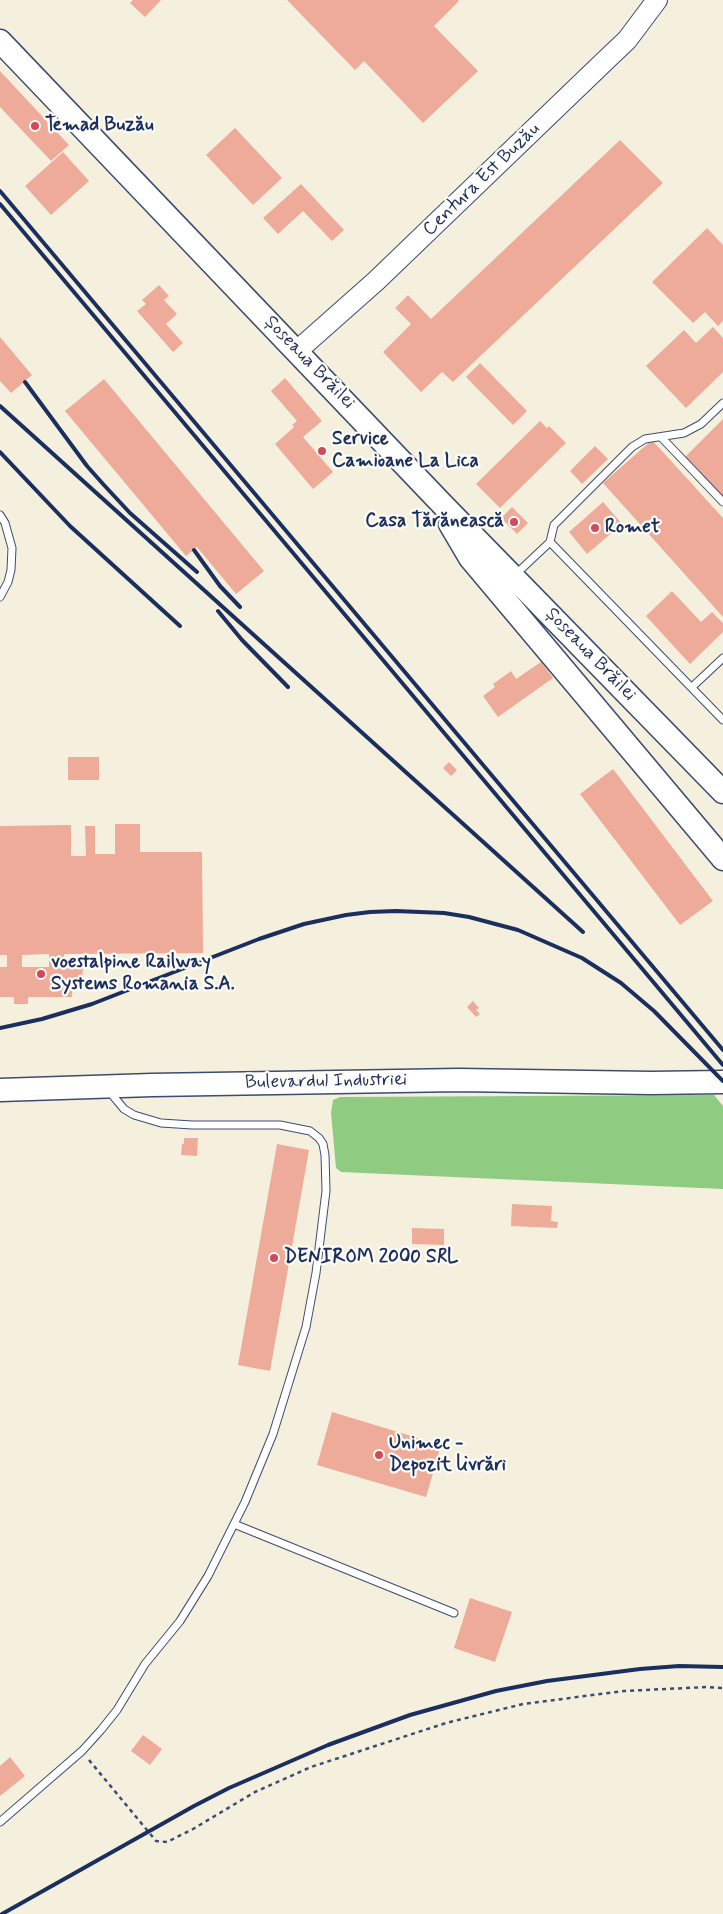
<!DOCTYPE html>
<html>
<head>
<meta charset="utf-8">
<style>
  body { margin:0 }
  canvas { display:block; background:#f4f0dd }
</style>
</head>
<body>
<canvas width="723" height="1914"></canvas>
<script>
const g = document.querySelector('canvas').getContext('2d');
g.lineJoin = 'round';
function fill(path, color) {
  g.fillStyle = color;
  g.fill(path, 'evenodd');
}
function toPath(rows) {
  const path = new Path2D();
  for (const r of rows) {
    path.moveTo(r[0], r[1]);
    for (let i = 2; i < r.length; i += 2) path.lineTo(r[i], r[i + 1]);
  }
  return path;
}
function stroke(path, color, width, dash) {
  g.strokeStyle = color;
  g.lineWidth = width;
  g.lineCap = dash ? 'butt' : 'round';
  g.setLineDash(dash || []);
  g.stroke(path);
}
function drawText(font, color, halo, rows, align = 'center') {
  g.font = font + ' Mynerve,sans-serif';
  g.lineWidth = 4.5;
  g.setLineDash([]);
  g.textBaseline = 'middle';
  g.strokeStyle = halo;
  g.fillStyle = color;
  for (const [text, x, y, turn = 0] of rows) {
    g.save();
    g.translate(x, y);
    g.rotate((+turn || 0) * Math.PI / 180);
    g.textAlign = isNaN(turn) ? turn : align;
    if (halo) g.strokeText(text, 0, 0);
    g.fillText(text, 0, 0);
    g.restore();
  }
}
const green = toPath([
  [714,1095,723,1106,723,1189,341,1172,336,1168,331,1113,333,1100,340,1097]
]);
const building = toPath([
  [133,0,161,0,145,17,130,3],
  [287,0,458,0,459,1,434,26,478,71,423,123,364,61,355,70],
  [0,71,69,145,51,161,0,107],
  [235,128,282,178,253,205,206,155],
  [620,140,663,183,453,382,442,372,421,392,383,352,411,324,395,308,408,295,431,319],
  [63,152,89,181,51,215,25,186],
  [301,184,344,230,332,241,303,211,278,234,263,218],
  [707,228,723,245,723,321,718,326,705,312,693,323,652,282],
  [159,285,169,296,164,300,177,314,166,324,183,343,173,352,137,311,146,304,142,300],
  [713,327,723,338,723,372,686,408,646,366,684,330,696,343],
  [0,337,32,375,11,393,0,381],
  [480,363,527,411,513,425,466,377],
  [285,378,322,421,303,437,333,472,313,489,275,444,294,427,292,425,297,421,271,391],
  [104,379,264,571,236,594,197,547,186,556,65,411],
  [723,419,723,497,685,457],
  [540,421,547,428,549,426,566,443,500,508,476,484],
  [652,440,723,518,723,617,603,483],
  [595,446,608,459,582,484,570,471],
  [603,502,622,524,587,554,569,532],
  [512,507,528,523,517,534,501,518],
  [672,591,701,622,712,612,723,623,723,632,690,664,646,616],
  [541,662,553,678,498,717,483,696,495,687,493,684,511,671,516,679],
  [68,757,99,757,99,780,68,780],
  [449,762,457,770,451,776,443,768],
  [613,769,713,901,680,925,580,794],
  [115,824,140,824,140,852,202,852,203,953,64,954,64,968,83,968,82,980,73,980,72,997,28,997,28,1004,14,1004,14,997,0,997,0,967,7,967,7,955,0,955,0,826,71,825,71,856,86,856,85,826,95,826,95,854,115,854],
  [49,954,49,967,22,967,22,955],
  [473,1001,479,1008,476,1010,480,1014,476,1017,467,1007],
  [184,1138,198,1138,197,1156,181,1155,182,1144,184,1144],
  [277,1144,309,1150,270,1371,238,1365],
  [512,1204,552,1206,551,1221,558,1222,557,1228,511,1226],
  [412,1228,444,1229,444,1245,412,1244],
  [332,1412,441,1445,426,1497,317,1465],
  [470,1598,512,1612,495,1662,454,1648],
  [143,1735,162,1749,150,1765,131,1751],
  [10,1757,25,1776,0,1796,0,1766]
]);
const path = toPath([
  [89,1760,156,1841,167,1842,193,1829,255,1792,311,1767,446,1723,523,1704,624,1691,707,1687,723,1688]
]);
const lane = toPath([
  [661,437,723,502],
  [0,515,5,523,12,548,11,570,8,582,0,597],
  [550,542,554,525,632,447,645,439,684,433,701,424,723,403],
  [516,574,550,542,723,720],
  [692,687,723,658],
  [234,1524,454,1613],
  [0,1822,82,1751,101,1730,117,1710,145,1664,180,1621,208,1576,245,1502,273,1434,306,1327,316,1273,326,1191,325,1155,323,1144,319,1138,310,1131,280,1125,192,1125,161,1123,134,1115,124,1109,109,1091]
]);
const secondary = toPath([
  [297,351,376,281,608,58,627,40,657,0]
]);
const primary = toPath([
  [0,41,442,504,723,792],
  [450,524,470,558,723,859],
  [0,1090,152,1085,459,1080,651,1083,723,1082]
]);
const rail = toPath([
  [0,191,723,1050],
  [0,204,723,1065],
  [25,382,87,466,103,484,130,513,197,572],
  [0,406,583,932],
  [0,452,70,526,180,626],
  [194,550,220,586,240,607],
  [218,611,242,640,288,687],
  [0,1028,42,1019,92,1004,259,939,304,924,346,915,370,912,396,911,444,913,469,917,518,930,582,958,621,983,654,1011,723,1081],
  [2,1914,194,1806,229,1788,328,1745,410,1715,496,1691,547,1681,640,1669,679,1666,723,1667]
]);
const markers = [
  [35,126,5,"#d1495b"],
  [322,451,5,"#d1495b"],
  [514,522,5,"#d1495b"],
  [595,528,5,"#d1495b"],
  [41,974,5,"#d1495b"],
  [274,1258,5,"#d1495b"],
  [379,1455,5,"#d1495b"]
];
const poiNames = [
  ["Temad Buzău",45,126],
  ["Service",332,440],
  ["Camioane La Lica",332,462],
  ["Casa Tărănească",504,522,"right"],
  ["Romet",605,528],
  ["voestalpine Railway",51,963],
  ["Systems Romania S.A.",51,985],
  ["DENIROM 2000 SRL",284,1258],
  ["Unimec -",389,1444],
  ["Depozit livrări",389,1466]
];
const streetNames = [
  ["Centura Est Buzău",482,180,-44],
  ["Șoseaua Brăilei",309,363,46],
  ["Șoseaua Brăilei",590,655,46],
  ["Bulevardul Industriei",326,1082,-1]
];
fill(green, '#8fcc82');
fill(building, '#efab99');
stroke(lane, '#3c4c71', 9);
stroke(secondary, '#3c4c71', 22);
stroke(primary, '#3c4c71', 25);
stroke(path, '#3c4c71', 2.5, [4, 4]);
stroke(lane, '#fff', 7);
stroke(secondary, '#fff', 20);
stroke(primary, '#fff', 22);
stroke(rail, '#1b2f5e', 4);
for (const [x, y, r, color] of markers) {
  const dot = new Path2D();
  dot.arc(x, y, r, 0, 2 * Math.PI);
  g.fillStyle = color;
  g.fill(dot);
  stroke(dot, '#fdfcf7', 2);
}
drawText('bold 19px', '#1b2f5e', '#fdfcf7', poiNames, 'left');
drawText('19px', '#1b2f5e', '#fdfcf7', streetNames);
</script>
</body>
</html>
